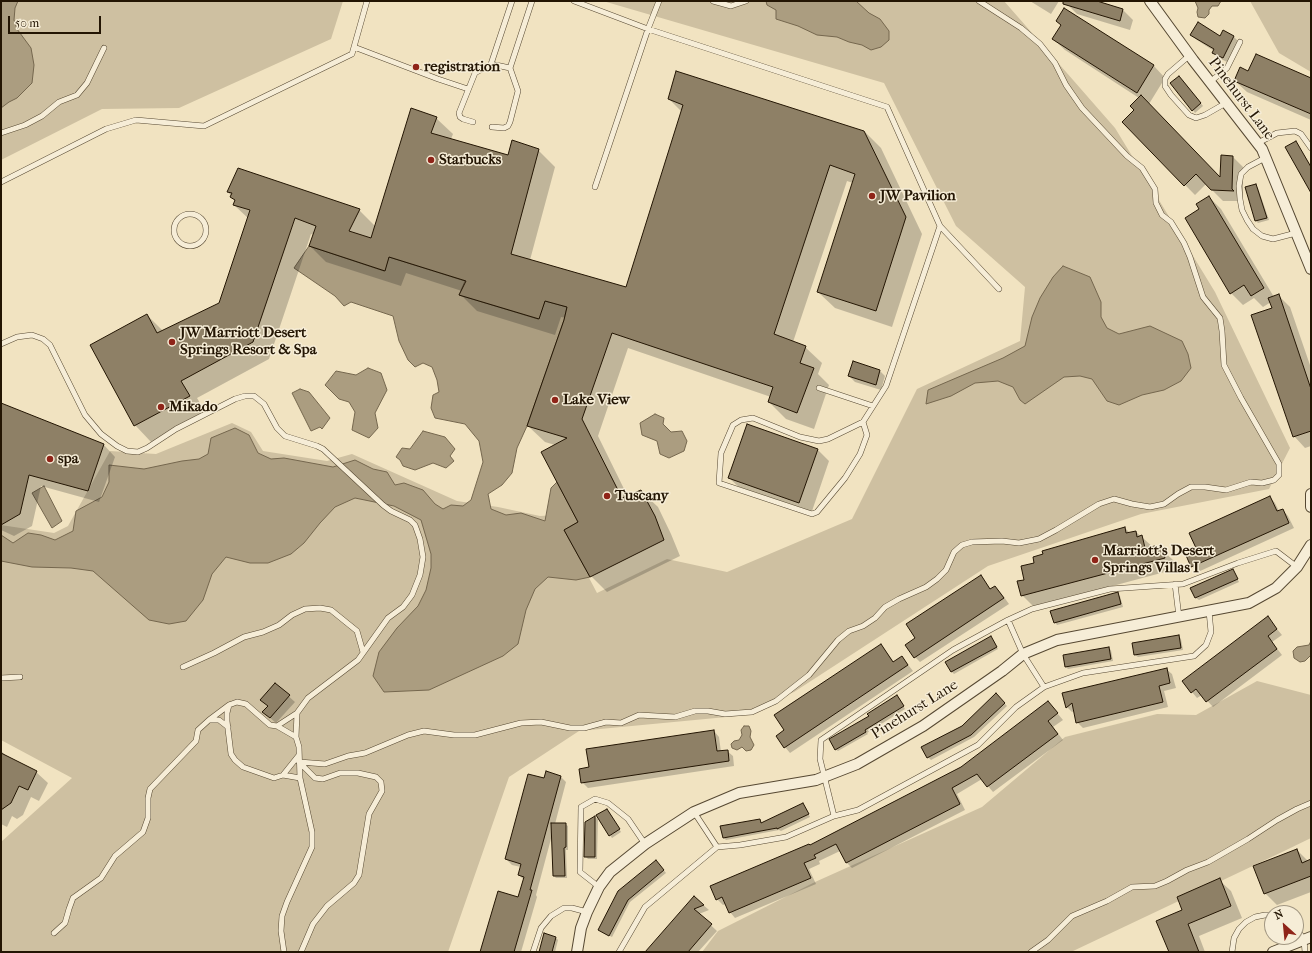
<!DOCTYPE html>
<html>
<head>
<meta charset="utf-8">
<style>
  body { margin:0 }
  #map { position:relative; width:1312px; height:953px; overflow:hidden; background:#f1e3c1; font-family:"IM FELL French Canon",serif }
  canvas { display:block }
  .frame { position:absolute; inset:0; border:2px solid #231503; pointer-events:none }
  .north { position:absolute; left:1264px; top:905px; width:40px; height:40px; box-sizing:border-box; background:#f6edd7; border:1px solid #a29782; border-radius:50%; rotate:333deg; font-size:11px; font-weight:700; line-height:16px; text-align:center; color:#231503 }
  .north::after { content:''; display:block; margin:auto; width:14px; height:18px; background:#8f2418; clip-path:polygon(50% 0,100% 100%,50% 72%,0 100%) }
  .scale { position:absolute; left:8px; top:16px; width:93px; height:18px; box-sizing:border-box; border:2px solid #231503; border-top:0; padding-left:5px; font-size:12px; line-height:14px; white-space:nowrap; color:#231503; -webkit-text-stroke:3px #f6edd7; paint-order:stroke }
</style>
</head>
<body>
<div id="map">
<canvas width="1312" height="953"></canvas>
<div class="frame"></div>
<div class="north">N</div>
<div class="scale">50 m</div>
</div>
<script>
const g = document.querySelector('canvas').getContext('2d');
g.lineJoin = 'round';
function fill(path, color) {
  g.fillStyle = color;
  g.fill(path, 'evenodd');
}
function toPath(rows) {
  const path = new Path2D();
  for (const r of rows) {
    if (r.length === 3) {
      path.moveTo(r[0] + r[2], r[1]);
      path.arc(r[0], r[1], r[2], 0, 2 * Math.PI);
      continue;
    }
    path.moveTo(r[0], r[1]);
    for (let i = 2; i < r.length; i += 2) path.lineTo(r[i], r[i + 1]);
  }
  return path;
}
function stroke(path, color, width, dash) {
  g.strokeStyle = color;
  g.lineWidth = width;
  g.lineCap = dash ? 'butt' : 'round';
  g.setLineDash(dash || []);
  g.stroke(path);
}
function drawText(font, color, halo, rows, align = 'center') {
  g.font = font + ' "IM FELL French Canon",serif';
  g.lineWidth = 3;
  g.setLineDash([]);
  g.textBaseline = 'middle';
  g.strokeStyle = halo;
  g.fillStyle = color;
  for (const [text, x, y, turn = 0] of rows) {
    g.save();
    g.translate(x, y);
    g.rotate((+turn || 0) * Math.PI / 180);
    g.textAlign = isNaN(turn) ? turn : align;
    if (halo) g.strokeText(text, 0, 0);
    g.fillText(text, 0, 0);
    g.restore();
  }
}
const green = toPath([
  [1,1,343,1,331,39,179,108,102,109,1,160],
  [603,1,1004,1,1115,128,1215,292,1290,448,1269,489,1141,514,988,566,794,692,737,716,579,731,509,777,448,952,1,952,1,842,72,778,1,740,1,525,54,533,68,526,110,451,156,454,232,423,251,432,263,451,327,461,352,454,457,501,498,507,540,516,556,515,597,593,667,559,727,572,852,519,917,389,1020,341,1025,287,956,226,884,83],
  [1250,1,1311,1,1311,72,1279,53],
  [1257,681,1311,695,1311,838,1278,854,1071,952,702,952,718,931,815,882,982,807,1065,737,1157,714,1196,715]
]);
const water = toPath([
  [1,1,18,1,15,8,14,20,17,29,31,48,34,65,32,83,17,98,9,102,1,108,1,1],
  [766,1,856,1,869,13,880,19,889,31,889,40,881,47,871,50,862,45,849,42,837,37,817,35,798,26,776,19,776,10,767,5,766,1],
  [1195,1,1221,1,1218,6,1212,6,1209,10,1209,14,1205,18,1198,17,1197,12,1198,8,1195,1],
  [309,246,384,271,389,257,465,281,459,295,538,319,545,301,567,307,564,320,527,426,517,448,512,473,502,485,488,494,491,509,506,515,521,513,545,521,551,488,557,482,578,522,564,530,590,577,576,580,548,577,535,589,526,610,518,644,503,656,429,690,384,692,373,676,379,652,397,628,418,606,426,590,431,568,431,554,421,520,394,506,355,498,335,507,320,523,304,543,291,554,268,563,250,563,226,557,212,574,203,600,186,621,169,624,149,620,93,571,71,568,32,567,1,561,1,535,13,543,28,533,41,535,55,540,73,531,76,511,102,497,109,482,109,465,144,469,182,461,199,459,208,454,211,438,235,428,249,435,258,453,271,459,284,458,333,467,355,460,373,469,387,472,395,485,404,483,423,490,435,504,443,509,451,505,463,506,471,500,483,462,479,441,465,424,435,418,431,408,433,395,439,392,437,380,432,367,423,363,415,367,408,360,399,341,393,316,351,302,344,306,335,296,294,268,309,246],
  [1063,266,1090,277,1101,302,1101,317,1107,328,1119,334,1150,326,1182,341,1188,354,1191,368,1181,381,1164,390,1142,395,1119,405,1107,401,1092,379,1080,376,1064,377,1025,404,1020,400,1013,387,998,381,975,383,951,396,926,404,928,390,1003,358,1025,346,1032,317,1040,298,1053,277,1063,266],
  [368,368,381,373,387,390,375,413,378,428,369,438,352,430,355,412,349,402,339,399,325,385,336,371,356,375,368,368],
  [300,389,309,392,330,418,322,429,320,427,311,431,292,393,300,389],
  [655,414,664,418,663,424,671,432,682,431,687,441,684,451,669,458,660,454,657,441,642,435,640,423,655,414],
  [423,431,445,437,455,449,450,456,454,461,446,468,433,463,415,470,403,466,400,460,396,457,402,448,410,449,423,431],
  [44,486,62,521,52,528,32,493,44,486],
  [1311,641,1311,655,1305,661,1300,662,1294,658,1293,651,1297,647,1309,645,1311,641],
  [744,726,749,726,751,731,750,737,754,745,751,750,746,751,742,747,737,750,732,748,731,744,734,741,739,740,742,735,741,730,744,726]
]);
const shadow = toPath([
  [1030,1,1059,1,1051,14],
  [1061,1,1093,1,1123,10,1133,20,1130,30,1077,14,1069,6],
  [1064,9,1154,66,1165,78,1149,104,1221,179,1233,157,1243,167,1243,201,1223,201,1206,184,1195,195,1123,122,1136,110,1139,98,1065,50,1053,39,1062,26,1057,21],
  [1224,32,1234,37,1239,42,1229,63,1219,58,1213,53,1214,51,1197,40,1191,35,1221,38],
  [1249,72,1311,79,1311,120,1247,92,1235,81],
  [1182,79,1203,106,1195,113,1193,110],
  [669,99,864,131,881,148,922,234,892,327,835,308,818,292,853,183,847,181,793,342,805,347,822,363,818,374,829,385,814,429,786,419,769,402,771,397,628,348,598,436,628,497,641,491,658,507,671,534,680,556,607,592,591,576,580,522,555,445,545,442,528,426,566,318,561,317,555,335,477,311,460,294,462,291,406,273,401,286,326,262,310,246,314,235,311,234,269,359,197,398,206,413,151,442,135,425,147,315,163,331,220,303,249,219,234,205,236,202,228,192,359,210,375,226,436,118,453,134,451,139,509,156,538,150,555,167,530,260,627,288,682,112],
  [1296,142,1311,166,1311,191],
  [1256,185,1258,188,1269,220,1258,223,1256,221,1246,188],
  [1209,197,1221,209,1274,297,1279,296,1290,307,1311,368,1311,446,1305,448,1294,436,1273,309,1271,302,1263,307,1254,298,1243,305,1231,293,1201,209],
  [853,362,880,371,885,376,881,390,855,382,849,376],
  [1,404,104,445,115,457,99,502,41,486,32,526,14,536,1,530],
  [818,450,829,461,811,514,741,489,729,478],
  [1270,497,1275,503,1279,511,1283,510,1288,516,1294,528,1198,572,1192,566,1197,548],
  [1125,528,1130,533,1136,532,1153,547,1155,547,1158,550,1161,549,1173,560,1176,569,1034,607,1022,595,1025,581,1035,563],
  [1233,570,1239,582,1199,600,1196,598,1192,588],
  [981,577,991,590,995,587,1001,593,1009,604,920,662,915,657,917,638],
  [1117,594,1120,596,1123,607,1057,625,1055,622],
  [1267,617,1282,635,1272,642,1282,655,1213,707,1202,695,1197,698,1192,692],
  [1179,636,1181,639,1183,650,1138,657,1135,655],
  [993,640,998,649,954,674,952,672,946,662],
  [881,645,894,662,902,657,913,671,790,753,785,747,785,730],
  [1108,648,1111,650,1113,661,1068,669,1066,667],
  [1166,669,1172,674,1176,688,1164,691,1168,707,1083,728,1077,722,1074,711,1072,712,1067,707,1064,694],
  [275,684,295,702,276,723,269,717,268,706],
  [996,694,1007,706,974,737,931,760,928,757],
  [899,699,905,709,867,733,868,734,838,751,835,749],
  [1048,702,1063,720,1053,727,1063,740,993,792,982,779,957,794,965,810,852,868,847,863,840,851,819,861,820,864,809,869,816,884,735,918,730,912,726,904,723,905,717,899,810,846,961,768],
  [714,731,719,737,721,752,727,751,733,756,734,766,588,788,582,782],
  [1,751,10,759,36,772,48,783,39,801,31,797,23,815,17,819,12,816,7,827,1,824],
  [560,776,566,782,555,824,565,824,568,826,568,850,566,850,567,878,556,878,554,876,552,835,536,895,537,897,521,952,481,952,519,898,524,880,519,875,521,867,512,865,506,859,545,779],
  [803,804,810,817,781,831,779,830,726,840,724,838,760,820,762,823],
  [609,812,621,832,612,838,610,835],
  [595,817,598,819,597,859,588,859,585,856,586,823],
  [1297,850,1308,861,1311,860,1311,892,1277,905,1265,893],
  [659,864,666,873,630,902,612,937,602,932,599,930],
  [1219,880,1231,891,1242,918,1199,936,1205,952,1171,952,1184,911],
  [694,897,709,910,699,914,717,931,698,952,646,952],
  [556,938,558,940,555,952,540,952]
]);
const building = toPath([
  [1063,1,1097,1,1123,9,1120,21,1063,4,1063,1],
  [1064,8,1154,65,1137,93,1052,39,1061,25,1056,21,1064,8],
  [1198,22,1220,36,1223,30,1234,36,1223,58,1212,53,1214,49,1190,35,1198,22],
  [1256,54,1311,78,1311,114,1234,81,1240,67,1248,71,1256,54],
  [676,71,864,131,906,217,876,311,817,292,855,174,830,165,774,334,806,346,800,363,814,368,797,413,768,402,773,387,612,333,582,419,622,498,641,490,655,516,664,540,590,577,564,530,578,522,541,452,567,438,527,426,564,320,567,307,545,301,539,319,459,295,466,281,389,257,385,271,309,246,316,226,295,218,253,342,181,381,190,396,134,426,90,345,147,314,157,333,219,303,250,210,233,205,235,200,230,197,232,193,227,192,238,168,360,209,349,231,371,238,411,108,437,117,431,133,508,155,512,140,539,149,511,254,626,287,683,105,668,99,676,71],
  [1179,76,1201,103,1192,111,1170,83,1179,76],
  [1141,95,1220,177,1221,155,1233,156,1232,189,1234,191,1211,190,1196,174,1184,186,1122,122,1134,110,1130,106,1141,95],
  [1296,141,1311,167,1311,193,1285,147,1296,141],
  [1256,184,1267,218,1255,221,1245,187,1256,184],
  [1209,196,1264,288,1251,296,1244,285,1230,294,1185,218,1199,209,1196,204,1209,196],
  [1279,294,1311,389,1311,431,1293,437,1251,315,1272,308,1268,298,1279,294],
  [853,361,880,370,876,385,848,376,853,361],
  [1,403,104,444,88,491,29,475,20,514,1,525,1,403],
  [747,424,818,449,799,503,728,478,747,424],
  [1270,496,1277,511,1283,509,1289,523,1191,567,1185,553,1196,548,1189,533,1270,496],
  [1125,527,1126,533,1136,531,1137,537,1142,535,1145,548,1155,546,1157,549,1162,548,1165,558,1021,596,1017,581,1024,580,1021,566,1034,563,1033,557,1043,554,1042,551,1125,527],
  [1233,569,1238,579,1195,598,1190,588,1233,569],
  [981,575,990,589,995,586,1004,598,914,658,905,645,915,638,906,624,981,575],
  [1118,592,1121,604,1054,623,1050,611,1118,592],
  [1268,616,1277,629,1268,636,1277,649,1206,702,1196,689,1191,693,1182,681,1268,616],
  [1179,635,1181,648,1134,655,1132,643,1179,635],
  [991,636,997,647,951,672,945,662,991,636],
  [881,644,893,662,902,656,908,665,784,748,776,736,784,730,774,715,881,644],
  [1109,647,1111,659,1065,667,1063,655,1109,647],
  [1167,668,1170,683,1159,686,1163,702,1076,723,1072,703,1066,708,1062,693,1167,668],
  [275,683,290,695,270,718,262,712,268,706,260,700,275,683],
  [996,693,1005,703,971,735,927,758,921,747,962,726,996,693],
  [897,695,904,706,865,730,866,732,835,750,829,739,869,716,867,714,897,695],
  [1048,701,1058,713,1048,721,1058,734,987,787,977,774,952,788,960,804,846,863,836,844,814,855,816,858,804,863,811,878,729,913,722,897,716,900,710,886,809,844,810,845,961,767,1048,701],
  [714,730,717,751,728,750,729,761,581,783,579,769,589,767,586,749,714,730],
  [1,753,37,771,28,790,19,786,11,803,1,810,1,753],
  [546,771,561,776,530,890,532,890,514,952,480,952,498,891,518,897,524,877,518,875,521,864,505,859,528,774,544,778,546,771],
  [803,803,809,814,777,829,777,828,723,838,720,826,760,819,761,823,803,803],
  [607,809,620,829,609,836,596,815,607,809],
  [595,816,595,857,584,857,585,822,595,816],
  [551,823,566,823,566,847,564,848,565,876,553,876,551,823],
  [1297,849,1302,863,1311,859,1311,876,1264,894,1253,866,1297,849],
  [656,860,664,870,628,900,609,936,598,930,618,891,656,860],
  [1220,878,1231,906,1188,924,1199,952,1169,952,1156,921,1182,910,1177,897,1220,878],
  [694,896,704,905,694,909,712,924,688,952,645,952,694,896],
  [544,933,556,937,552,952,539,952,544,933]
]);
const service = toPath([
  [574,1,648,29,887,107,940,226,886,386,863,422,828,439,819,441,800,437,753,418,741,420,733,425,721,453,719,483,812,514,817,512,845,478,860,454,867,435,863,422],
  [713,1,731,6,746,1],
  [354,47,438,79,468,89],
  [1190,55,1168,74,1165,79,1165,86,1171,95,1189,115,1196,118,1205,115,1226,103],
  [491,64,510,68],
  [1210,82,1227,68,1240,42],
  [473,122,463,119,460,117,459,113,475,73,491,64,512,1],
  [492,127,504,128,508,126,510,122,518,91,510,68,532,1],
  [1,133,25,125,42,116,59,102,77,95,87,83,104,48],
  [1258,143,1277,133,1295,131,1301,134,1311,148],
  [1265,158,1248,167,1241,174,1239,186,1240,199,1242,210,1247,220,1253,229,1262,236,1273,239,1296,233],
  [1,182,106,129,136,120,204,126,352,54,367,1],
  [595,187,648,29,659,1],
  [190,230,16],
  [940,226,999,289],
  [1,344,17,337,32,335,43,339,50,345,85,415,101,434,117,446,127,451,138,452,147,448,176,429,235,399,245,396,254,396,264,404,277,428,285,436,317,446,323,449,383,505,391,511,410,520,415,525,420,539,423,557,420,575,412,595,403,607,388,618,358,660,308,698,297,713,296,737,299,747,300,778,312,832,312,847,287,902,282,916,281,931,284,952],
  [819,388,873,406],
  [1175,584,1179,617],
  [1008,620,1023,654,1044,687],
  [183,667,214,653,244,637,263,632,279,625,292,615,305,609,320,608,331,610,357,631,363,652],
  [1,678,20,677],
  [209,720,229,705],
  [277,726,297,713],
  [296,737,277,726,270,725,246,704,237,702,229,705,227,713,227,721,231,754,235,760,243,767,274,778,283,775,300,778],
  [299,762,325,764,348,756,365,753,408,735,424,731,454,735,475,735,521,723,541,722,570,728,584,728,606,722,621,723,639,715,675,717,695,711,708,711,725,714,752,712,776,701,809,675,838,640,849,631,863,626,875,618,885,607,899,599,926,587,937,579,946,570,954,552,962,545,972,542,1002,541,1019,543,1039,539,1056,530,1099,504,1114,499,1132,504,1150,507,1164,504,1178,494,1191,487,1205,487,1226,490,1251,482,1262,483,1274,480,1279,475,1279,464,1241,398,1224,365,1222,331,1220,318,1203,297,1190,257,1184,243,1171,222,1162,215,1156,203,1155,189,1142,168,1127,156,1082,108,1066,85,1055,63,1040,44,1021,28,979,1],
  [299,762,315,778,323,779,340,773,358,773,376,777,381,782,382,791,369,814,359,875,354,883,327,906,313,924,301,952],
  [283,775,299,755],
  [694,812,717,847],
  [834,816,820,759,821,740,953,650,1008,620,1032,609,1110,589,1183,584,1238,563,1276,551,1297,567],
  [599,887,580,872,581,807,595,799,608,803,628,819,645,844],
  [1296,927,1304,940,1305,952],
  [54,933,65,923,69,909,73,898,101,878,115,856,143,832,148,818,148,798,150,789,196,741,198,730,209,720,219,720,228,727],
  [533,952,541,928,551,916,564,908,572,908,587,912],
  [619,952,645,907,717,847,740,845,786,837,834,816,858,810,978,745,1016,707,1044,687,1083,673,1194,656,1206,645,1211,632,1209,611],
  [1031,952,1048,940,1072,916,1107,901,1132,887,1155,886,1167,881,1187,870,1208,862,1248,839,1277,820,1297,809,1311,803],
  [1232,952,1234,938,1239,929,1246,922,1255,917,1265,915,1272,915]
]);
const minor = toPath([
  [1150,1,1193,60,1262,149,1311,269],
  [1311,494,1311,507],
  [577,952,581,928,587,912,599,887,610,872,645,844,694,812,739,793,816,780,857,764,923,726,1002,671,1023,654,1057,640,1249,603,1276,588,1297,567,1311,545],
  [1273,952,1311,937]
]);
const markers = [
  [416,67,4,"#8f2418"],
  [431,160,4,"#8f2418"],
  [872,196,4,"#8f2418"],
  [172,342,4,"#8f2418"],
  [555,400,4,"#8f2418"],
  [161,407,4,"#8f2418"],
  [50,459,4,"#8f2418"],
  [607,496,4,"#8f2418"],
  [1095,560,4,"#8f2418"]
];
const poiNames = [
  ["registration",424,67],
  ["Starbucks",439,160],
  ["JW Pavilion",880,196],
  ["JW Marriott Desert",180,333],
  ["Springs Resort & Spa",180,350],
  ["Lake View",563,400],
  ["Mikado",169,407],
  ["spa",58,459],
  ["Tuscany",615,496],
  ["Marriott's Desert",1103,551],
  ["Springs Villas I",1103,568]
];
const streetNames = [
  ["Pinehurst Lane",1241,99,53],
  ["Pinehurst Lane",915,710,-32]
];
fill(green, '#cec0a1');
fill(water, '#ab9d80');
stroke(water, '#75674e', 1);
fill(shadow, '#0003');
fill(building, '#8e8066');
stroke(building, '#231503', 1);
stroke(service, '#564832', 6);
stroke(minor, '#564832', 12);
stroke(service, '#f6edd7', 5);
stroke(minor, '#f6edd7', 10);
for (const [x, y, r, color] of markers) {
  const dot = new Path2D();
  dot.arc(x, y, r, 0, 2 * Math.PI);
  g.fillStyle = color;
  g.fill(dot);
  stroke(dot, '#f6edd7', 1.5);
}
drawText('bold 15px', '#231503', '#f6edd7', poiNames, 'left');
drawText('15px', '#231503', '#f6edd7', streetNames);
</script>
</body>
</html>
